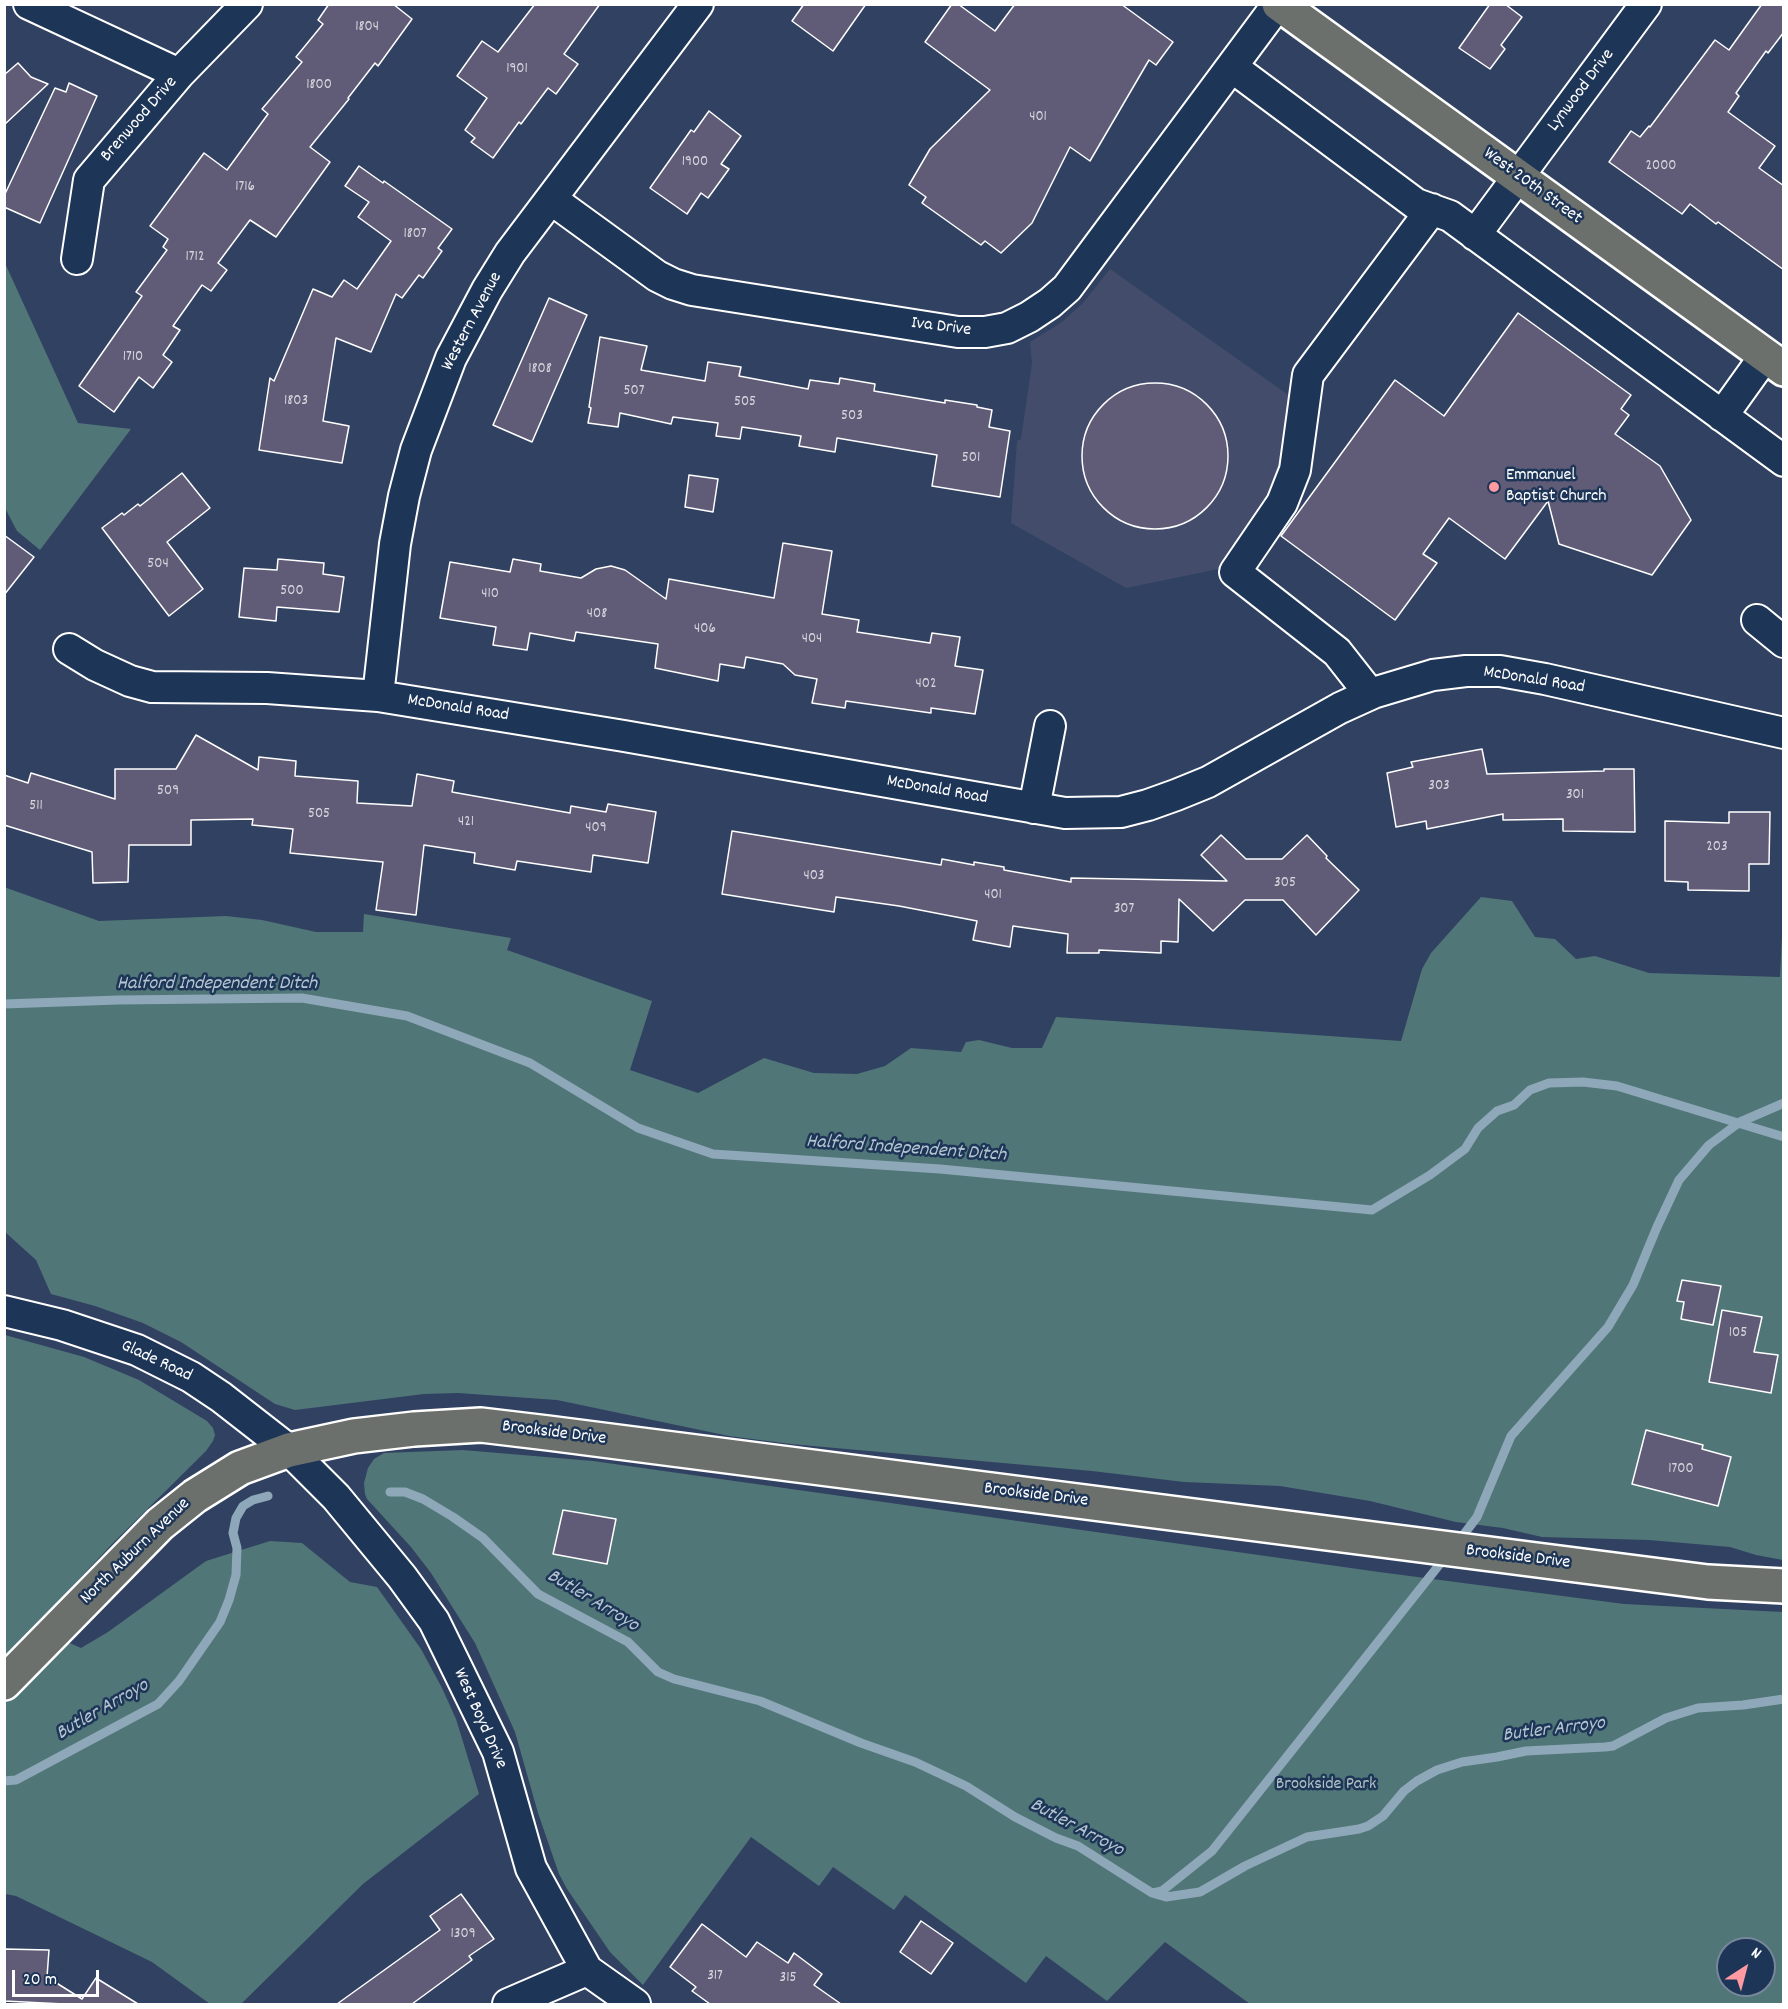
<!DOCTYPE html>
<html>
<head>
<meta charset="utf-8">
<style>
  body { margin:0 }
  #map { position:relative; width:1788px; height:2009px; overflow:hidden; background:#314161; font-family:Dekko,sans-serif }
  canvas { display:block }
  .frame { position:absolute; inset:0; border:6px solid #fff; pointer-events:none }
  .north { position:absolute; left:1716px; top:1937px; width:60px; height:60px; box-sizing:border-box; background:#1d3557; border:2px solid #77869a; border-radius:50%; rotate:36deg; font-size:16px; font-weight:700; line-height:24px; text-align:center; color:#fff }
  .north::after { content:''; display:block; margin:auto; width:21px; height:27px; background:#ff9aa2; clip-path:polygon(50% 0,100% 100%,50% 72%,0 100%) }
  .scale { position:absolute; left:12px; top:1970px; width:87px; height:27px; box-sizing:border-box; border:3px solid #fff; border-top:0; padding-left:8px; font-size:18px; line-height:21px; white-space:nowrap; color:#fff; -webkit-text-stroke:4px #1d3557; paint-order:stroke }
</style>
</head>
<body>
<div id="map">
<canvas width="1788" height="2009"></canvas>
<div class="frame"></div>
<div class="north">N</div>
<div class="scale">20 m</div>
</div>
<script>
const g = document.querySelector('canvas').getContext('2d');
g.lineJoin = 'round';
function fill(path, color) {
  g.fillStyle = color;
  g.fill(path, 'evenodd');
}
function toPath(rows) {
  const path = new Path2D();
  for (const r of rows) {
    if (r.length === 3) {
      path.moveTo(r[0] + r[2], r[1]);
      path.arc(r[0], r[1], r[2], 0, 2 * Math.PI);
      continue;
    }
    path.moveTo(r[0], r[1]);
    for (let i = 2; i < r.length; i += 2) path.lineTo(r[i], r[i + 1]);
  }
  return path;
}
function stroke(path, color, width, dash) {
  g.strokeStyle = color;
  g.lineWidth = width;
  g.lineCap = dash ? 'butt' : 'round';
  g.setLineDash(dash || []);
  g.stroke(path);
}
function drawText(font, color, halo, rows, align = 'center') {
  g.font = font + ' Dekko,sans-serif';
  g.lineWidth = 5;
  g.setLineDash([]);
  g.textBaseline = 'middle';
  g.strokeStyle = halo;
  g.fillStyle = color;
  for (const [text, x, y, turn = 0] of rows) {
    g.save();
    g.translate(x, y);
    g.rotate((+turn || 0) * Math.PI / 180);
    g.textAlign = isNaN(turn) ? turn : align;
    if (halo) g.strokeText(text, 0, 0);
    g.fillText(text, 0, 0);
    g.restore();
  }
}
const built = toPath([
  [1110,269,1294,399,1287,479,1228,567,1126,588,1011,523,1017,441,1021,439,1032,363,1030,342,1062,322,1083,303]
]);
const green = toPath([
  [4,261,78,423,131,429,40,550,17,531,5,508],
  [4,887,99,921,226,916,262,920,316,932,363,932,364,914,511,938,507,950,652,1001,630,1070,698,1093,764,1058,814,1073,857,1074,885,1066,911,1048,961,1052,966,1042,979,1040,1012,1048,1042,1048,1056,1017,1401,1041,1422,969,1431,953,1481,897,1512,901,1535,937,1555,939,1576,959,1595,956,1649,973,1780,977,1783,917,1783,1560,1756,1555,1730,1547,1649,1540,1542,1537,1503,1528,1456,1522,1370,1501,1280,1486,1184,1482,1092,1471,791,1444,729,1436,557,1400,458,1393,424,1394,295,1410,275,1404,181,1342,143,1323,95,1306,51,1294,36,1260,5,1232],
  [5,1335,84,1357,139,1380,207,1421,213,1428,215,1435,213,1441,206,1451,112,1544,5,1658],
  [463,1450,593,1461,1379,1572,1624,1604,1783,1612,1783,2004,1250,2004,1165,1942,1107,2001,1046,1956,1026,1983,905,1895,894,1910,833,1867,819,1886,751,1837,643,1985,610,1952,567,1889,559,1874,538,1813,515,1732,475,1643,431,1573,411,1547,367,1499,365,1494,364,1483,368,1468,374,1459,384,1453],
  [1728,1949,1764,1949,1764,1985,1728,1985],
  [270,1541,302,1543,350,1582,377,1587,421,1649,442,1688,456,1719,479,1794,363,1884,241,2004,210,2004,152,1962,16,1896,5,1894,4,1703,65,1641,81,1648,108,1632,206,1561]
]);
const stream = toPath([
  [4,1004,118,1000,302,998,407,1016,530,1063,638,1128,713,1154,940,1169,1372,1210,1430,1175,1465,1149,1478,1128,1497,1111,1514,1105,1530,1090,1549,1083,1583,1082,1617,1086,1784,1137],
  [390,1492,405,1492,423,1499,453,1517,483,1538,538,1594,628,1642,658,1672,674,1679,760,1701,861,1743,915,1762,966,1786,1015,1817,1056,1838,1078,1846,1152,1893,1166,1897,1200,1892,1245,1866,1307,1837,1359,1829,1368,1826,1383,1816,1404,1791,1417,1781,1437,1770,1462,1762,1497,1757,1526,1751,1605,1747,1613,1746,1666,1718,1698,1708,1743,1705,1784,1699],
  [1458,1542,1477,1517,1511,1436,1608,1327,1633,1285,1657,1227,1679,1180,1709,1145,1740,1122,1784,1103],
  [4,1781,16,1780,158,1704,179,1681,220,1622,229,1600,236,1575,237,1548,233,1533,236,1518,243,1506,253,1500,268,1496],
  [1153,1893,1162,1891,1212,1851,1447,1555]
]);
const building = toPath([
  [329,4,393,4,412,19,378,66,375,63,348,98,349,99,310,147,330,162,276,237,250,220,218,263,227,270,211,291,202,285,173,326,180,330,163,355,172,362,153,388,139,377,114,412,79,386,142,296,136,292,167,250,163,247,168,239,150,226,204,153,227,170,268,114,262,109,302,62,296,57,323,24,318,20,329,4],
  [535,4,600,4,564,54,578,64,556,94,548,88,521,124,519,122,493,158,471,142,475,138,465,130,487,98,457,76,482,41,498,52,535,4],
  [804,4,866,4,833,51,792,21,804,4],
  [952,4,958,4,995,31,1015,4,1121,4,1173,42,1156,65,1149,60,1090,161,1070,147,1032,223,1001,253,985,241,981,245,922,203,926,197,909,185,930,149,990,90,925,42,952,4],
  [1490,4,1505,4,1522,17,1501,45,1505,49,1490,69,1459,48,1490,4],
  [1762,4,1784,4,1784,32,1768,53,1766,51,1736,93,1739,96,1728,112,1775,146,1759,168,1784,186,1784,270,1718,222,1716,224,1690,204,1682,214,1609,162,1631,131,1640,137,1649,126,1650,127,1715,40,1729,50,1762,4],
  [18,63,31,77,48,84,4,125,4,75,18,63],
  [69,83,97,96,40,223,4,207,4,196,55,88,66,92,69,83],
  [709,111,741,136,721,164,729,169,708,198,701,193,687,214,650,188,691,130,694,132,709,111],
  [359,166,383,183,384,181,452,229,438,248,442,251,423,278,419,275,402,298,396,294,371,352,336,338,323,421,349,426,342,463,259,450,270,378,274,381,313,289,332,297,344,280,357,289,391,241,358,217,369,202,345,186,359,166],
  [549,298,587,315,532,442,493,425,549,298],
  [1518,313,1631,395,1621,409,1629,415,1615,434,1660,466,1691,520,1652,575,1559,544,1548,501,1505,559,1449,518,1423,554,1437,563,1395,620,1281,536,1395,380,1444,416,1518,313],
  [600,337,647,346,641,370,705,381,708,362,741,367,739,376,808,389,810,380,839,384,840,378,875,384,874,391,945,403,945,400,977,405,977,407,992,410,989,427,1010,431,1000,497,932,486,937,455,837,438,835,452,799,446,801,436,742,427,740,439,716,436,718,423,673,417,671,424,620,413,618,427,588,423,591,408,589,407,600,337],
  [1155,456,73],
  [182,473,210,508,167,542,203,589,169,616,102,528,122,513,124,515,138,504,140,506,182,473],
  [689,475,718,479,713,512,685,507,689,475],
  [4,535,34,557,4,595,4,535],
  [783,543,832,551,822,614,859,620,857,632,930,643,932,633,960,637,955,666,983,670,975,714,931,708,931,713,846,701,845,708,812,703,817,679,795,675,783,664,746,657,744,668,720,664,718,681,655,668,658,644,576,632,574,641,530,633,527,650,493,645,496,627,440,618,450,562,510,572,513,559,541,564,540,571,581,578,596,569,611,566,625,570,666,599,669,579,774,598,783,543],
  [278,559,324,563,323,574,344,577,339,612,277,607,276,621,239,617,244,568,277,570,278,559],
  [196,735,258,770,259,757,296,761,295,776,358,781,357,803,412,806,417,774,454,781,452,792,570,813,571,806,606,812,608,804,656,812,648,863,593,855,591,872,517,861,515,870,474,863,475,853,424,845,416,915,376,910,383,862,290,853,293,829,252,825,253,819,191,820,191,845,129,845,128,882,93,883,92,852,4,825,4,775,28,783,31,773,115,799,115,769,176,769,196,735],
  [1482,749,1487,774,1604,771,1604,769,1634,769,1635,832,1563,831,1563,819,1503,820,1503,814,1427,829,1426,821,1396,827,1387,773,1413,767,1411,762,1482,749],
  [1729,812,1770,812,1769,864,1749,864,1749,891,1688,890,1688,882,1665,881,1665,821,1729,823,1729,812],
  [732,831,941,865,942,859,974,865,974,862,1004,867,1004,870,1071,882,1071,878,1227,881,1201,855,1221,835,1246,859,1282,859,1307,835,1327,856,1326,858,1359,890,1316,935,1283,900,1245,900,1213,931,1179,899,1178,942,1161,941,1161,953,1099,950,1099,953,1067,953,1068,934,1013,926,1010,947,973,940,977,921,899,906,836,897,834,912,722,894,732,831],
  [1682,1280,1721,1286,1713,1325,1681,1319,1684,1302,1677,1301,1682,1280],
  [1722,1310,1762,1317,1754,1352,1778,1355,1771,1393,1709,1382,1722,1310],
  [1646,1430,1703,1445,1702,1449,1731,1457,1718,1506,1632,1484,1646,1430],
  [563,1510,616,1519,607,1564,553,1554,563,1510],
  [461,1894,494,1939,469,1956,472,1960,412,2004,337,2004,440,1930,430,1916,461,1894],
  [921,1921,953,1943,931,1974,900,1952,921,1921],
  [702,1924,746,1957,757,1942,788,1963,794,1953,822,1974,814,1985,841,2004,710,2004,692,1991,696,1987,670,1967,702,1924],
  [4,1949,49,1950,47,1977,82,1999,96,1978,138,2004,64,2004,4,2001,4,1949]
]);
const minor = toPath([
  [29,4,179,74],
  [1232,67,1416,204,1450,216,1784,461],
  [551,199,657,276,673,284,692,290,958,332,985,332,1007,328,1029,317,1050,303,1067,288,1278,4],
  [1475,235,1646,4],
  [77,259,89,180,179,74,247,4],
  [1722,416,1765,356],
  [1757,620,1784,642],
  [69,649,95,665,130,681,152,687,267,688,378,696,624,736,1065,813,1121,812,1148,805,1176,795,1208,782,1340,708,1373,693,1433,675,1466,671,1500,671,1545,679,1784,733],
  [1370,694,1337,652,1235,572,1282,503,1295,470,1308,375,1432,209],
  [378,696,395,544,404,496,416,450,451,358,487,290,510,253,698,4],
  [1034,808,1050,726],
  [4,1311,62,1325,137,1350,191,1377,221,1397,289,1450,336,1497,402,1577,434,1621,498,1752,531,1868,587,1970,635,2004],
  [508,2004,587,1970]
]);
const major = toPath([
  [1279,4,1784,369],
  [4,1683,160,1524,195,1496,240,1468,289,1450,354,1436,414,1429,481,1425,548,1433,1708,1582,1784,1586]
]);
const markers = [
  [1494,487,6,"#ff9aa2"]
];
const numberNames = [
  ["1804",367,28],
  ["1901",517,70],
  ["1800",319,86],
  ["401",1038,118],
  ["1900",695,163],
  ["2000",1661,167],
  ["1716",245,188],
  ["1807",415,235],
  ["1712",195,258],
  ["1710",133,358],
  ["1808",540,370],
  ["507",634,392],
  ["1803",296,402],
  ["505",745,403],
  ["503",852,417],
  ["501",971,459],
  ["504",158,565],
  ["500",292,592],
  ["410",490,595],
  ["408",597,615],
  ["406",705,630],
  ["404",812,640],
  ["402",926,685],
  ["303",1439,787],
  ["509",168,792],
  ["301",1575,796],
  ["511",36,807],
  ["505",319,815],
  ["421",466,823],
  ["409",596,829],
  ["203",1717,848],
  ["403",814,877],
  ["305",1285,884],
  ["401",993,896],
  ["307",1124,910],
  ["105",1738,1334],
  ["1700",1681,1470],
  ["1309",463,1935],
  ["317",715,1977],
  ["315",788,1979]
];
const streetNames = [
  ["Lynwood Drive",1582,91,-53],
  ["Brenwood Drive",140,120,-49],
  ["West 20th Street",1532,187,36],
  ["Western Avenue",473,322,-62],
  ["Iva Drive",941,328,7],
  ["McDonald Road",1534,681,9],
  ["McDonald Road",458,709,9],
  ["McDonald Road",937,791,10],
  ["Glade Road",156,1362,25],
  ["Brookside Drive",554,1434,7],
  ["Brookside Drive",1036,1496,7],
  ["North Auburn Avenue",136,1552,-44],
  ["Brookside Drive",1518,1558,7],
  ["West Boyd Drive",479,1719,66]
];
const poiNames = [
  ["Emmanuel",1506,477],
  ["Baptist Church",1506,498]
];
const parkNames = [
  ["Brookside Park",1326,1786]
];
const waterNames = [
  ["Halford Independent Ditch",217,985],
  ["Halford Independent Ditch",906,1150,4],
  ["Butler Arroyo",592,1602,31],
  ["Butler Arroyo",103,1711,-30],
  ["Butler Arroyo",1554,1731,-7],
  ["Butler Arroyo",1076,1829,28]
];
fill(built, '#434d6b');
fill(green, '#517678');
stroke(stream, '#8ea8b9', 9);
fill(building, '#605c78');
stroke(building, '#fff', 1.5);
stroke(minor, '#fff', 34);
stroke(major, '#fff', 38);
stroke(minor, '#1d3557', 30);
stroke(major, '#6c706d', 33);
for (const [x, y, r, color] of markers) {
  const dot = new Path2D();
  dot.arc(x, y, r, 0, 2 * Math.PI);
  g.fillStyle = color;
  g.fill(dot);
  stroke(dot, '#1d3557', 2);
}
drawText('15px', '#d7d6dd', null, numberNames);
drawText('18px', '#fff', '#1d3557', streetNames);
drawText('18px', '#fff', '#1d3557', poiNames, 'left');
drawText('18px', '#b1c1c2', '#1d3557', parkNames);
drawText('italic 20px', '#b4c5d0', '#1d3557', waterNames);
</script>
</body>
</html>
